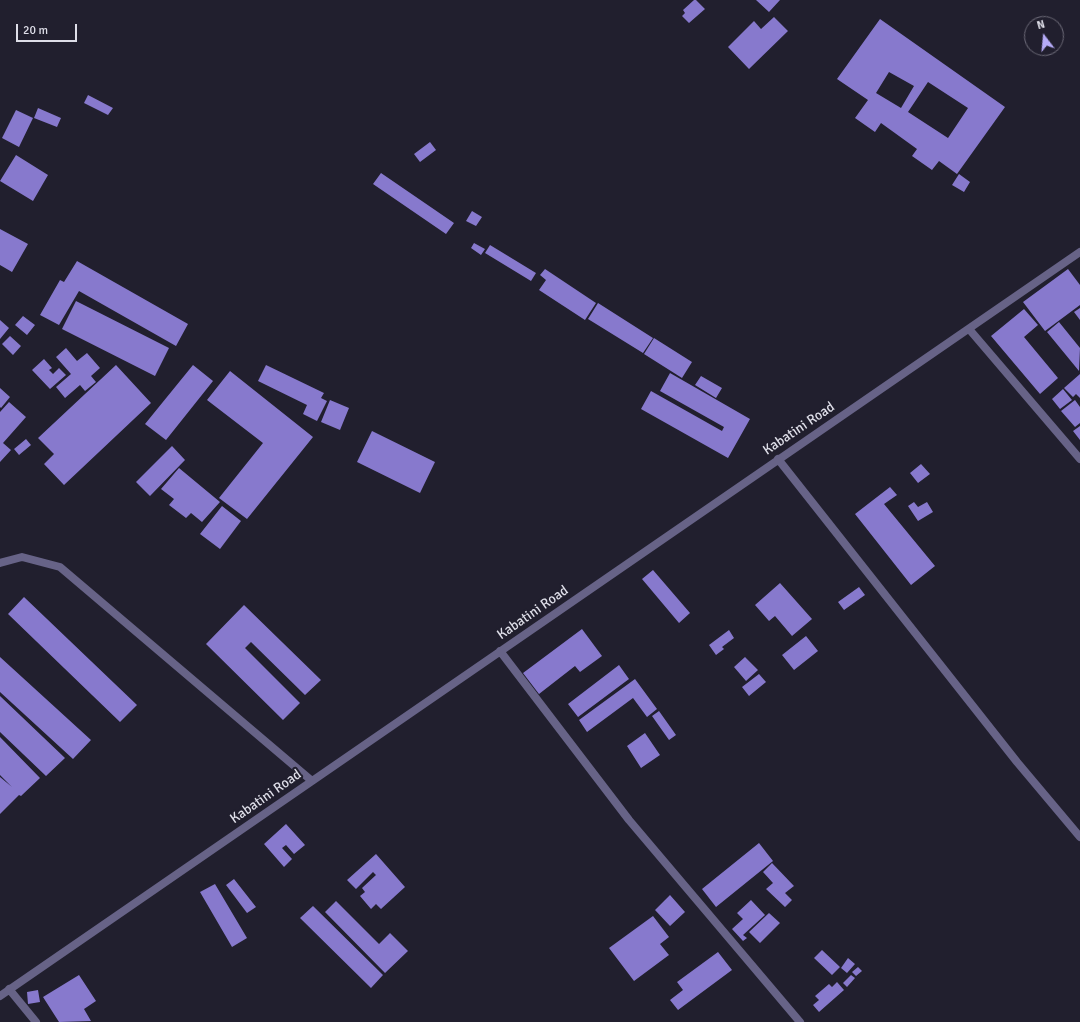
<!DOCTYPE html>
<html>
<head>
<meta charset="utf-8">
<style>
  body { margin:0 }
  #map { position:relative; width:1080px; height:1022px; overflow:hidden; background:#211f2e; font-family:Signika,sans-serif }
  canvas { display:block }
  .north { position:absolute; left:1024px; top:16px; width:40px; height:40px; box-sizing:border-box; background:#211f2e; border:1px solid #6d6b78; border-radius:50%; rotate:344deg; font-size:11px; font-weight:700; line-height:16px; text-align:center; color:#dedee8 }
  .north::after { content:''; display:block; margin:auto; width:14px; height:18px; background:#b6acf8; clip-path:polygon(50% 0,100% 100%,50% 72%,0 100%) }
  .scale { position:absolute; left:16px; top:24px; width:61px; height:18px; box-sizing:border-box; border:2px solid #dedee8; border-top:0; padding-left:5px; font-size:12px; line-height:14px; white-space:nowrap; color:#dedee8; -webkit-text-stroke:3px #211f2e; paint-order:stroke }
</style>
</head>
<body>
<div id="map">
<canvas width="1080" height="1022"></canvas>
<div class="north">N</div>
<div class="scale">20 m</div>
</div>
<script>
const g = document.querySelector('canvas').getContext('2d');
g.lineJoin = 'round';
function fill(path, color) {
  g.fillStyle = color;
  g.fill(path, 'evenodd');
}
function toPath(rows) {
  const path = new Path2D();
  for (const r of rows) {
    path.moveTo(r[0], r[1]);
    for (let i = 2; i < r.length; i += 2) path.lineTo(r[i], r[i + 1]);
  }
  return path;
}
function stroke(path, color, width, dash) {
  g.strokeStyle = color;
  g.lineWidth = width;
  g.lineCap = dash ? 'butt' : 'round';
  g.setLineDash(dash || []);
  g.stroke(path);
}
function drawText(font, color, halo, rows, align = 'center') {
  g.font = font + ' Signika,sans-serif';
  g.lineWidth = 4;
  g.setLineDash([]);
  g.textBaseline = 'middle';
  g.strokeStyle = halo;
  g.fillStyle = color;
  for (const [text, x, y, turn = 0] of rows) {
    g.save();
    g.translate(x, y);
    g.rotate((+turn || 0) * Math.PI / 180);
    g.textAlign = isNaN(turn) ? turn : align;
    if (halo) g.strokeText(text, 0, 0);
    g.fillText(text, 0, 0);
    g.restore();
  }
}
const building = toPath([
  [694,0,696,0,705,9,689,23,682,16,685,13,683,10],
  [756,0,780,0,769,12],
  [774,17,788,31,749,69,728,47,754,21,761,29],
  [880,19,1005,107,957,174,939,161,932,170,912,156,917,149,881,123,875,132,855,118,868,100,837,79],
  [889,72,914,86,901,108,876,93],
  [928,82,968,108,948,138,908,112],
  [88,95,113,108,108,115,84,103],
  [38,108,61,118,57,127,34,118],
  [16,110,33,118,19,147,2,138],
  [430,142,436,150,420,162,414,154],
  [16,155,48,175,33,201,0,181],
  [381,173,454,223,446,234,373,184],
  [959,174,970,182,964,192,952,185],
  [472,211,482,217,476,226,466,221],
  [0,229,28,244,12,272,0,265],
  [474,243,485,249,481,255,471,248],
  [490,245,536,273,531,281,485,253],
  [77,261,188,324,176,346,79,291,59,325,40,315,60,280,64,282],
  [545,269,596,303,585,320,539,290,546,280,540,275],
  [1068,269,1080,285,1080,305,1045,331,1023,302],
  [76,301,169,348,155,376,62,329],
  [598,303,653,338,643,353,588,319],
  [1080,308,1080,320,1074,312],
  [1024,309,1038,325,1024,337,1058,378,1040,394,991,336],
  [23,316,35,325,27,335,15,325],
  [0,320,9,328,0,339],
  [1059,322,1080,348,1079,371,1047,332],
  [10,336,21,346,13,355,2,344],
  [654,338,692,362,682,378,644,354],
  [66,348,77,361,87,353,100,368,91,376,96,382,85,391,80,385,65,398,56,387,71,374,56,357],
  [44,359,52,368,49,370,53,374,59,368,66,375,50,389,32,370],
  [116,365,151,403,64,485,44,464,54,454,38,438],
  [193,365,213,381,166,440,145,424],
  [266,365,324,393,321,398,327,401,317,421,303,414,307,405,258,381],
  [230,371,313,437,247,519,219,498,263,443,207,400],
  [670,373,750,419,728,458,641,409,651,391,722,431,724,427,660,391],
  [1080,374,1080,398,1076,394,1073,397,1064,388],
  [701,376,722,388,716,398,695,385],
  [0,388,10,397,1,408,0,407],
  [1063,389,1072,400,1060,409,1052,399],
  [330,400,349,408,340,430,321,422],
  [1075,400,1080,407,1080,423,1075,427,1061,411],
  [9,402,26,417,3,443,11,450,0,462,0,412],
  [1080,426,1080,440,1073,431],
  [372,431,435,462,420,493,357,462],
  [26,439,31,445,19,455,14,449],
  [172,446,185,460,150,496,136,482],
  [921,464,930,474,918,483,910,473],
  [179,468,220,502,202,522,191,513,186,518,169,505,174,499,161,489],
  [890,487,897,495,884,504,935,566,911,585,855,514],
  [914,502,918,507,927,502,933,512,918,521,908,506],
  [222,506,241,521,220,549,200,534],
  [653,570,690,613,679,623,642,579],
  [780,583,812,619,792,636,775,616,769,621,755,605],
  [859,587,865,595,844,610,838,602],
  [24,597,137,705,120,722,8,614],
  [244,605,321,680,305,695,251,642,245,648,300,703,283,720,206,644],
  [582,629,602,656,580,672,575,666,539,694,523,673],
  [729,630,734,638,722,647,724,649,716,655,709,645],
  [806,636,818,651,794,670,782,655],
  [0,657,91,740,73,759,0,692],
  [745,657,758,670,746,681,734,667],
  [619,665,629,679,578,717,568,704],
  [759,674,766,682,749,696,742,687],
  [635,679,657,709,647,717,633,698,587,732,579,720],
  [0,696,65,758,46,776,0,732],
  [659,711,676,735,669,740,652,716],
  [645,733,660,755,641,768,627,746],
  [0,737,40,778,21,796,19,795,0,814,0,777,12,787,0,775],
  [286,824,305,845,294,854,286,845,282,848,292,859,284,867,264,844],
  [759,843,773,861,716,907,702,889],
  [376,854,405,887,381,909,376,904,371,909,360,896,365,892,362,888,376,875,373,872,356,889,347,880],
  [772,863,794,886,785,893,792,900,785,907,766,889,773,883,763,872],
  [234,879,256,907,247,913,226,885],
  [215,884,247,938,232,947,200,892],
  [670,895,685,912,670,926,655,910],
  [751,900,765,915,743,935,747,938,743,941,732,929,743,919,737,913],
  [336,901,379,944,390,933,408,951,385,973,325,912],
  [313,906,383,975,371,988,300,918],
  [769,913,780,923,760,943,749,932],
  [653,916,669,937,660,944,669,955,634,981,609,948],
  [822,950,840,967,832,975,814,958],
  [718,952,732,970,678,1010,670,1000,683,990,677,982],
  [848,958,855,964,847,973,841,968],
  [858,967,862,971,856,976,852,972],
  [79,975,96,1001,84,1009,91,1021,59,1022,43,997],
  [851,975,855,978,847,987,843,983],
  [837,982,844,990,819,1012,813,1005,819,1000,815,996,829,984,832,987],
  [38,990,40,1002,28,1004,27,992]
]);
const street = toPath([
  [969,329,1080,459],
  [778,459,1017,762,1080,837],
  [0,563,22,557,60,567,312,781],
  [500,651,629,820,800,1022],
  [9,989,36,1022],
  [0,996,1080,252]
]);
const streetNames = [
  ["Kabatini Road",799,429,-34],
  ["Kabatini Road",533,613,-35],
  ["Kabatini Road",266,797,-35]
];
fill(building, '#8779cd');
stroke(street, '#676387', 8);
drawText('14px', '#dedee8', '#211f2e', streetNames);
</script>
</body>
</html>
